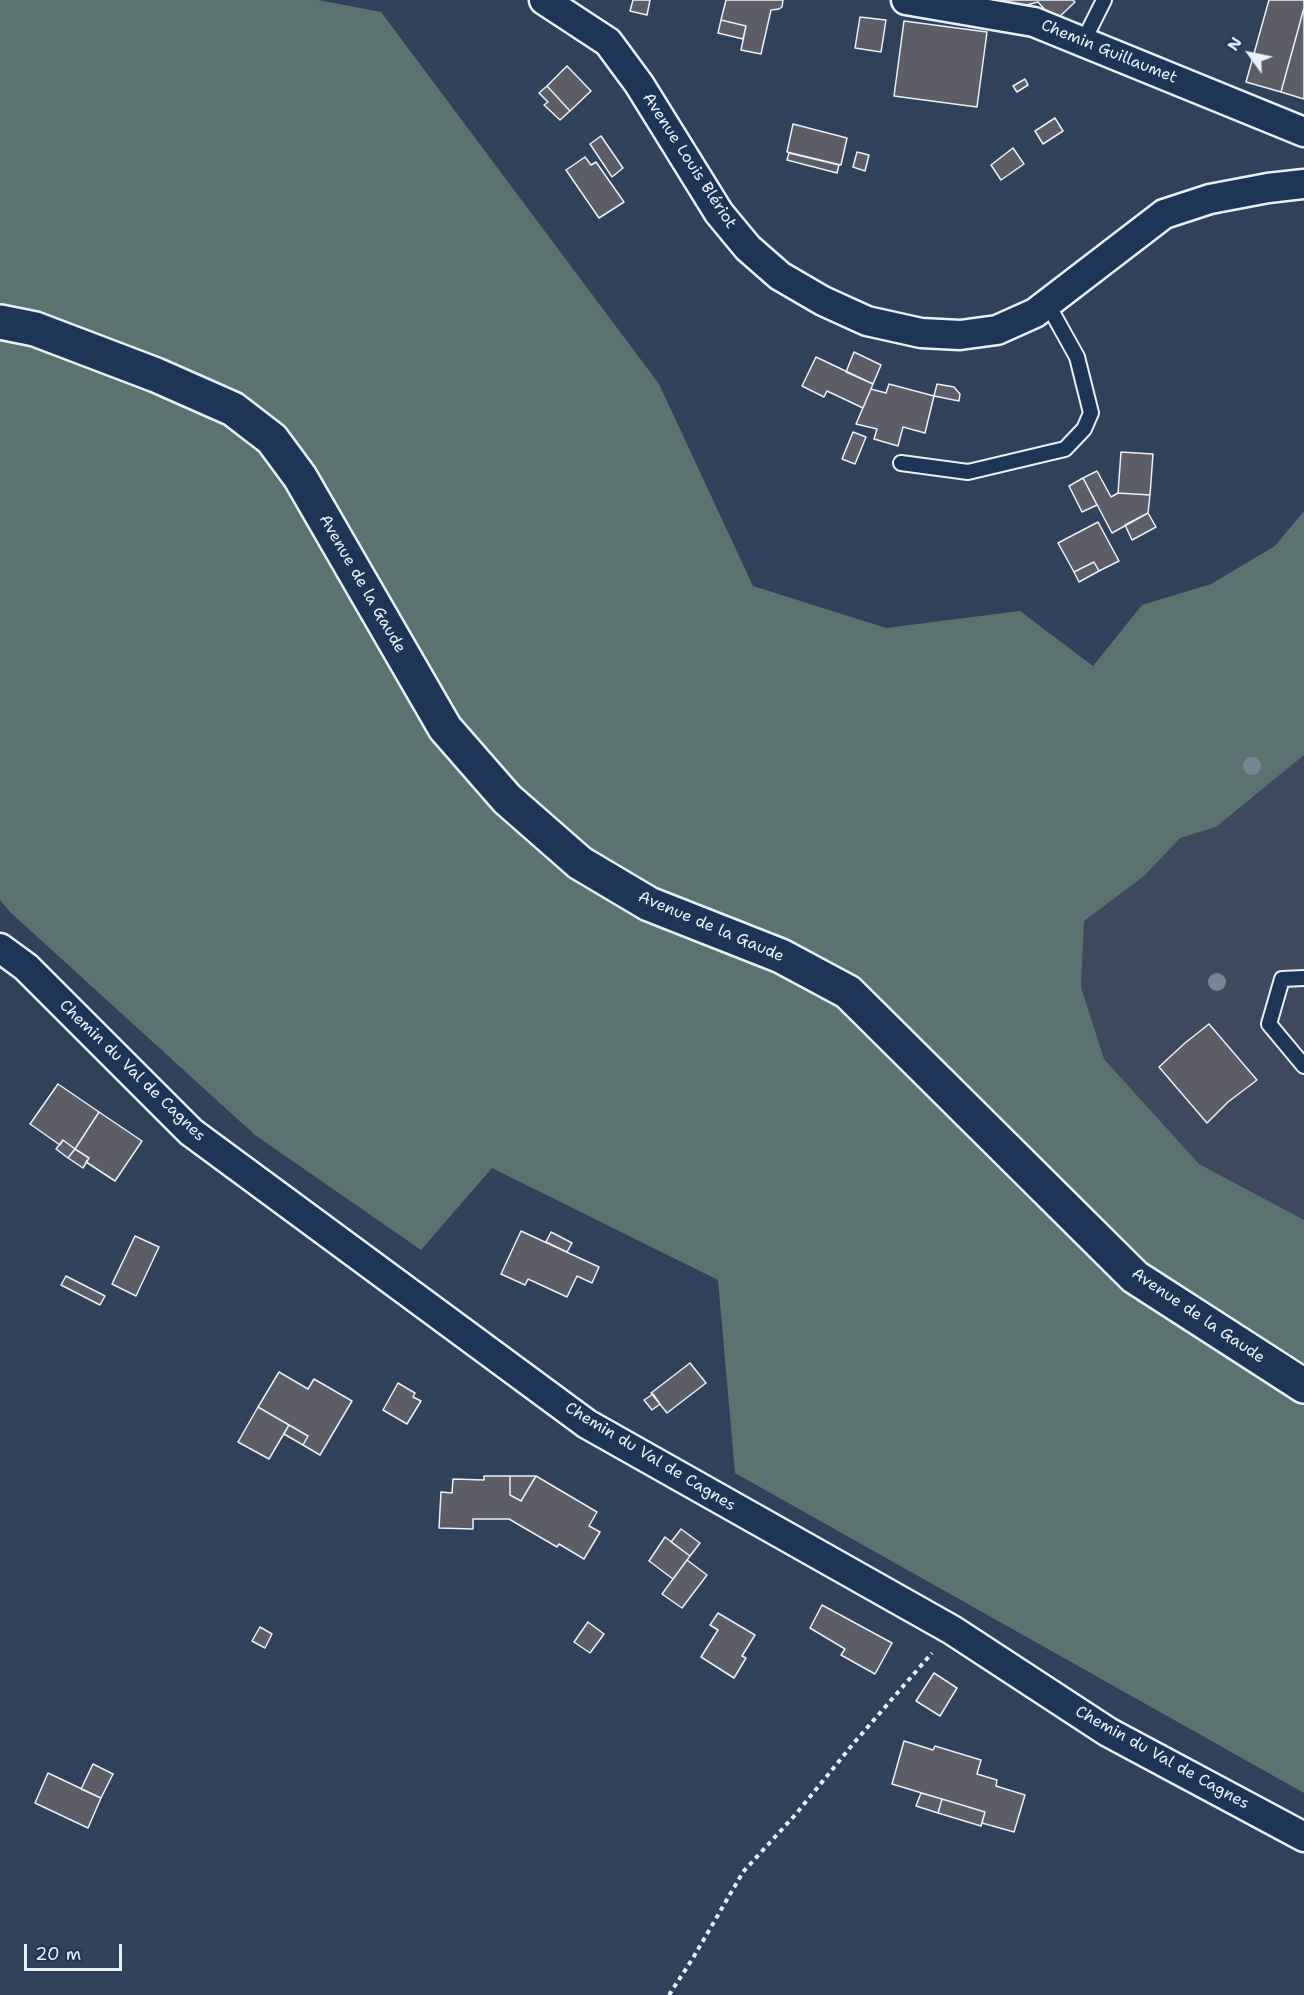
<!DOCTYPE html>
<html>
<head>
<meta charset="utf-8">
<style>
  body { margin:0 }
  #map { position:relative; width:1304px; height:1995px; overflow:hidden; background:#30415c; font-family:"Shantell Sans",sans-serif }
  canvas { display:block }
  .north { position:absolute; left:1220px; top:24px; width:60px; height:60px; -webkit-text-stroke:4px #1d3557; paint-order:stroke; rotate:303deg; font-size:16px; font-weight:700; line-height:24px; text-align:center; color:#e8f1f8 }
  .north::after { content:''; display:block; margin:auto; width:21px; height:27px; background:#e8f1f8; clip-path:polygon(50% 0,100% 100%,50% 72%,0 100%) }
  .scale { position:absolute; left:24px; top:1944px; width:98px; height:27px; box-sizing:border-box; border:3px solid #e8f1f8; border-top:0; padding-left:8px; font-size:18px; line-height:21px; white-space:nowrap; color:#e8f1f8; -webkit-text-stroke:4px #1d3557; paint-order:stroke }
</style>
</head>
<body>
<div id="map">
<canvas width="1304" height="1995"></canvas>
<div class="north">N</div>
<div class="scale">20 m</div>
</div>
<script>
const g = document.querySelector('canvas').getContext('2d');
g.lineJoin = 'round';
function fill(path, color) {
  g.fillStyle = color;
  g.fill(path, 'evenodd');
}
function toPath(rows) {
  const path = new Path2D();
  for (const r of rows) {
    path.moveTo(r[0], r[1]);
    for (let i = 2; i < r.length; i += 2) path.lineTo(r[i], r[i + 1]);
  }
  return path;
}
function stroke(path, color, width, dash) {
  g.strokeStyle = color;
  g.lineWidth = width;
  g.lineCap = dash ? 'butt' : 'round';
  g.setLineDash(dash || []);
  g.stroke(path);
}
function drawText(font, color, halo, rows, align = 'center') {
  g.font = font + ' "Shantell Sans",sans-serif';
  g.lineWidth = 4.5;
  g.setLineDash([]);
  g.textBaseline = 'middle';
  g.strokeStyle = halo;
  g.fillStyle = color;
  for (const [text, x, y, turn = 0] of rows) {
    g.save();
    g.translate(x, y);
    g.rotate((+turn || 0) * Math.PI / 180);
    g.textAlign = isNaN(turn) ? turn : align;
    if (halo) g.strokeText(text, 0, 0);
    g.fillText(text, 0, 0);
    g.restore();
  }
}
const built = toPath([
  [1304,755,1304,1220,1199,1164,1104,1059,1081,987,1083,921,1144,876,1180,838,1216,827]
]);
const green = toPath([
  [0,0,318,0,381,12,659,384,753,586,886,628,1020,611,1093,666,1142,605,1211,584,1275,546,1304,511,1304,755,1216,827,1180,838,1144,876,1084,921,1081,987,1104,1059,1199,1164,1304,1220,1304,1793,735,1473,718,1280,492,1168,421,1250,255,1135,10,912,0,900]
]);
const building = toPath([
  [633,0,650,0,647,15,630,11,633,0],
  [726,0,783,0,782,7,779,9,771,10,761,54,741,50,746,26,721,20,726,0],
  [990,0,1073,0,1075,2,1055,21,1038,2,1023,6,990,0],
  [1269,0,1304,0,1304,8,1281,92,1246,82,1269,0],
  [1304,8,1304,99,1281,92,1304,8],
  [860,17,886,20,881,52,855,48,860,17],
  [721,20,746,26,743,39,718,33,721,20],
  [904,21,987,32,977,107,894,96,904,21],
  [567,66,591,91,570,111,547,86,567,66],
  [1025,79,1028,85,1017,92,1013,86,1025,79],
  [547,86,570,111,560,120,544,105,548,102,539,93,547,86],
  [1055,118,1063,131,1043,144,1035,131,1055,118],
  [793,124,847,138,841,165,787,152,793,124],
  [601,136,623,168,612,177,590,144,601,136],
  [1013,148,1024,164,1001,180,991,165,1013,148],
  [857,152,869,155,865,171,853,167,857,152],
  [789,153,839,165,837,173,787,160,789,153],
  [585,157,591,165,596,162,624,202,599,218,566,170,585,157],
  [854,352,881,365,873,384,846,372,854,352],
  [816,357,873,384,863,408,827,391,824,397,802,386,816,357],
  [889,384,934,396,925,433,903,427,898,446,874,439,877,429,856,424,871,389,886,393,889,384],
  [937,384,954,387,960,394,959,401,934,396,937,384],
  [853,432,866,437,855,464,842,459,853,432],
  [1121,452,1153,454,1150,495,1118,493,1121,452],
  [1097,471,1111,497,1118,493,1150,495,1148,513,1112,533,1083,478,1097,471],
  [1083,478,1097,505,1082,512,1069,486,1083,478],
  [1148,513,1156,527,1132,540,1125,525,1148,513],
  [1098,522,1119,561,1099,571,1094,562,1074,572,1058,543,1098,522],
  [1094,562,1099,571,1079,582,1074,572,1094,562],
  [1209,1024,1257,1080,1228,1102,1207,1123,1159,1067,1185,1043,1209,1024],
  [58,1084,99,1112,75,1149,63,1140,60,1145,30,1124,58,1084],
  [99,1112,142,1141,115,1181,86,1162,89,1158,75,1149,99,1112],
  [63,1140,75,1149,68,1158,56,1149,63,1140],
  [75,1149,89,1158,83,1168,68,1158,75,1149],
  [521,1231,599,1267,592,1283,577,1276,567,1297,528,1279,525,1285,501,1274,521,1231],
  [551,1232,572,1243,567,1252,546,1242,551,1232],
  [135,1236,159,1247,136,1296,112,1284,135,1236],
  [66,1276,105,1296,100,1305,61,1285,66,1276],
  [690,1363,706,1383,667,1413,651,1393,690,1363],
  [279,1372,308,1389,314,1379,352,1401,320,1455,303,1445,308,1436,258,1407,279,1372],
  [398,1383,415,1393,413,1397,421,1401,407,1424,383,1410,398,1383],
  [653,1394,660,1404,652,1410,644,1400,653,1394],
  [258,1407,289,1425,269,1459,238,1442,258,1407],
  [289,1425,308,1436,303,1445,284,1434,289,1425],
  [484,1476,510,1476,510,1495,521,1501,536,1476,597,1512,589,1526,600,1532,584,1559,559,1544,557,1547,509,1519,473,1519,473,1529,439,1528,441,1492,452,1493,453,1479,484,1480,484,1476],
  [510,1476,536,1476,521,1501,510,1495,510,1476],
  [681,1529,700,1543,690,1556,671,1542,681,1529],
  [665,1537,690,1556,673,1579,649,1561,665,1537],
  [687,1560,707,1575,682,1608,662,1594,687,1560],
  [822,1605,892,1643,875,1674,841,1655,845,1649,810,1628,822,1605],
  [718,1613,755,1635,742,1656,746,1658,734,1678,701,1657,718,1630,710,1625,718,1613],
  [588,1622,604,1634,590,1653,574,1642,588,1622],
  [260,1627,272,1634,265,1648,252,1641,260,1627],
  [934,1673,957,1688,940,1716,916,1701,934,1673],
  [904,1741,933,1750,935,1746,981,1760,977,1774,997,1780,996,1786,1025,1795,1014,1832,982,1823,985,1812,892,1784,904,1741],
  [93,1764,113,1774,101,1798,81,1789,93,1764],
  [48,1773,101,1798,88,1828,35,1803,48,1773],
  [921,1793,942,1799,938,1813,916,1806,921,1793],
  [942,1799,985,1812,981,1826,938,1813,942,1799]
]);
const path = toPath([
  [669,1995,693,1958,743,1872,796,1814,853,1744,932,1653]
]);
const lane = toPath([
  [1083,42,1104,0],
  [901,463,968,472,1065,449,1084,429,1091,413,1077,357,1047,303],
  [1304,978,1282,979,1269,1024,1304,1066]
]);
const street = toPath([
  [544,0,608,42,639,84,719,213,748,248,780,276,823,301,867,321,921,333,960,335,997,330,1035,313,1164,214,1210,199,1268,188,1304,184],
  [906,0,1034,22,1304,132],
  [0,948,26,967,191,1132,587,1424,952,1630,1108,1732,1304,1837]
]);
const secondary = toPath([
  [0,322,35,329,156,375,233,409,272,439,300,477,445,728,507,799,580,863,649,904,781,956,848,992,1135,1277,1304,1386]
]);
const trees = [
  [1252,766],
  [1217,982]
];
const streetNames = [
  ["Chemin Guillaumet",1109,52,22],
  ["Avenue Louis Blériot",689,161,57],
  ["Avenue de la Gaude",362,584,60],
  ["Avenue de la Gaude",711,927,23],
  ["Chemin du Val de Cagnes",132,1071,44],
  ["Avenue de la Gaude",1198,1316,34],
  ["Chemin du Val de Cagnes",650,1457,31],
  ["Chemin du Val de Cagnes",1162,1758,29]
];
fill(built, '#3e495f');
fill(green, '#5b7370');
fill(building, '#5d5d67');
stroke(building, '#e8f1f8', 1.5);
stroke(lane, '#e8f1f8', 18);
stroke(street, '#e8f1f8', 33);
stroke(secondary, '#e8f1f8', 38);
stroke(path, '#e8f1f8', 4, [4.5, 4.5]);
stroke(lane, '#1d3557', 14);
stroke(street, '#1d3557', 28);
stroke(secondary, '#1d3557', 33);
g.fillStyle = '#768694';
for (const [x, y] of trees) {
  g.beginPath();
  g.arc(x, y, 9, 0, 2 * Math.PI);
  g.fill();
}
drawText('16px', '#e8f1f8', '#1d3557', streetNames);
</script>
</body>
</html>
